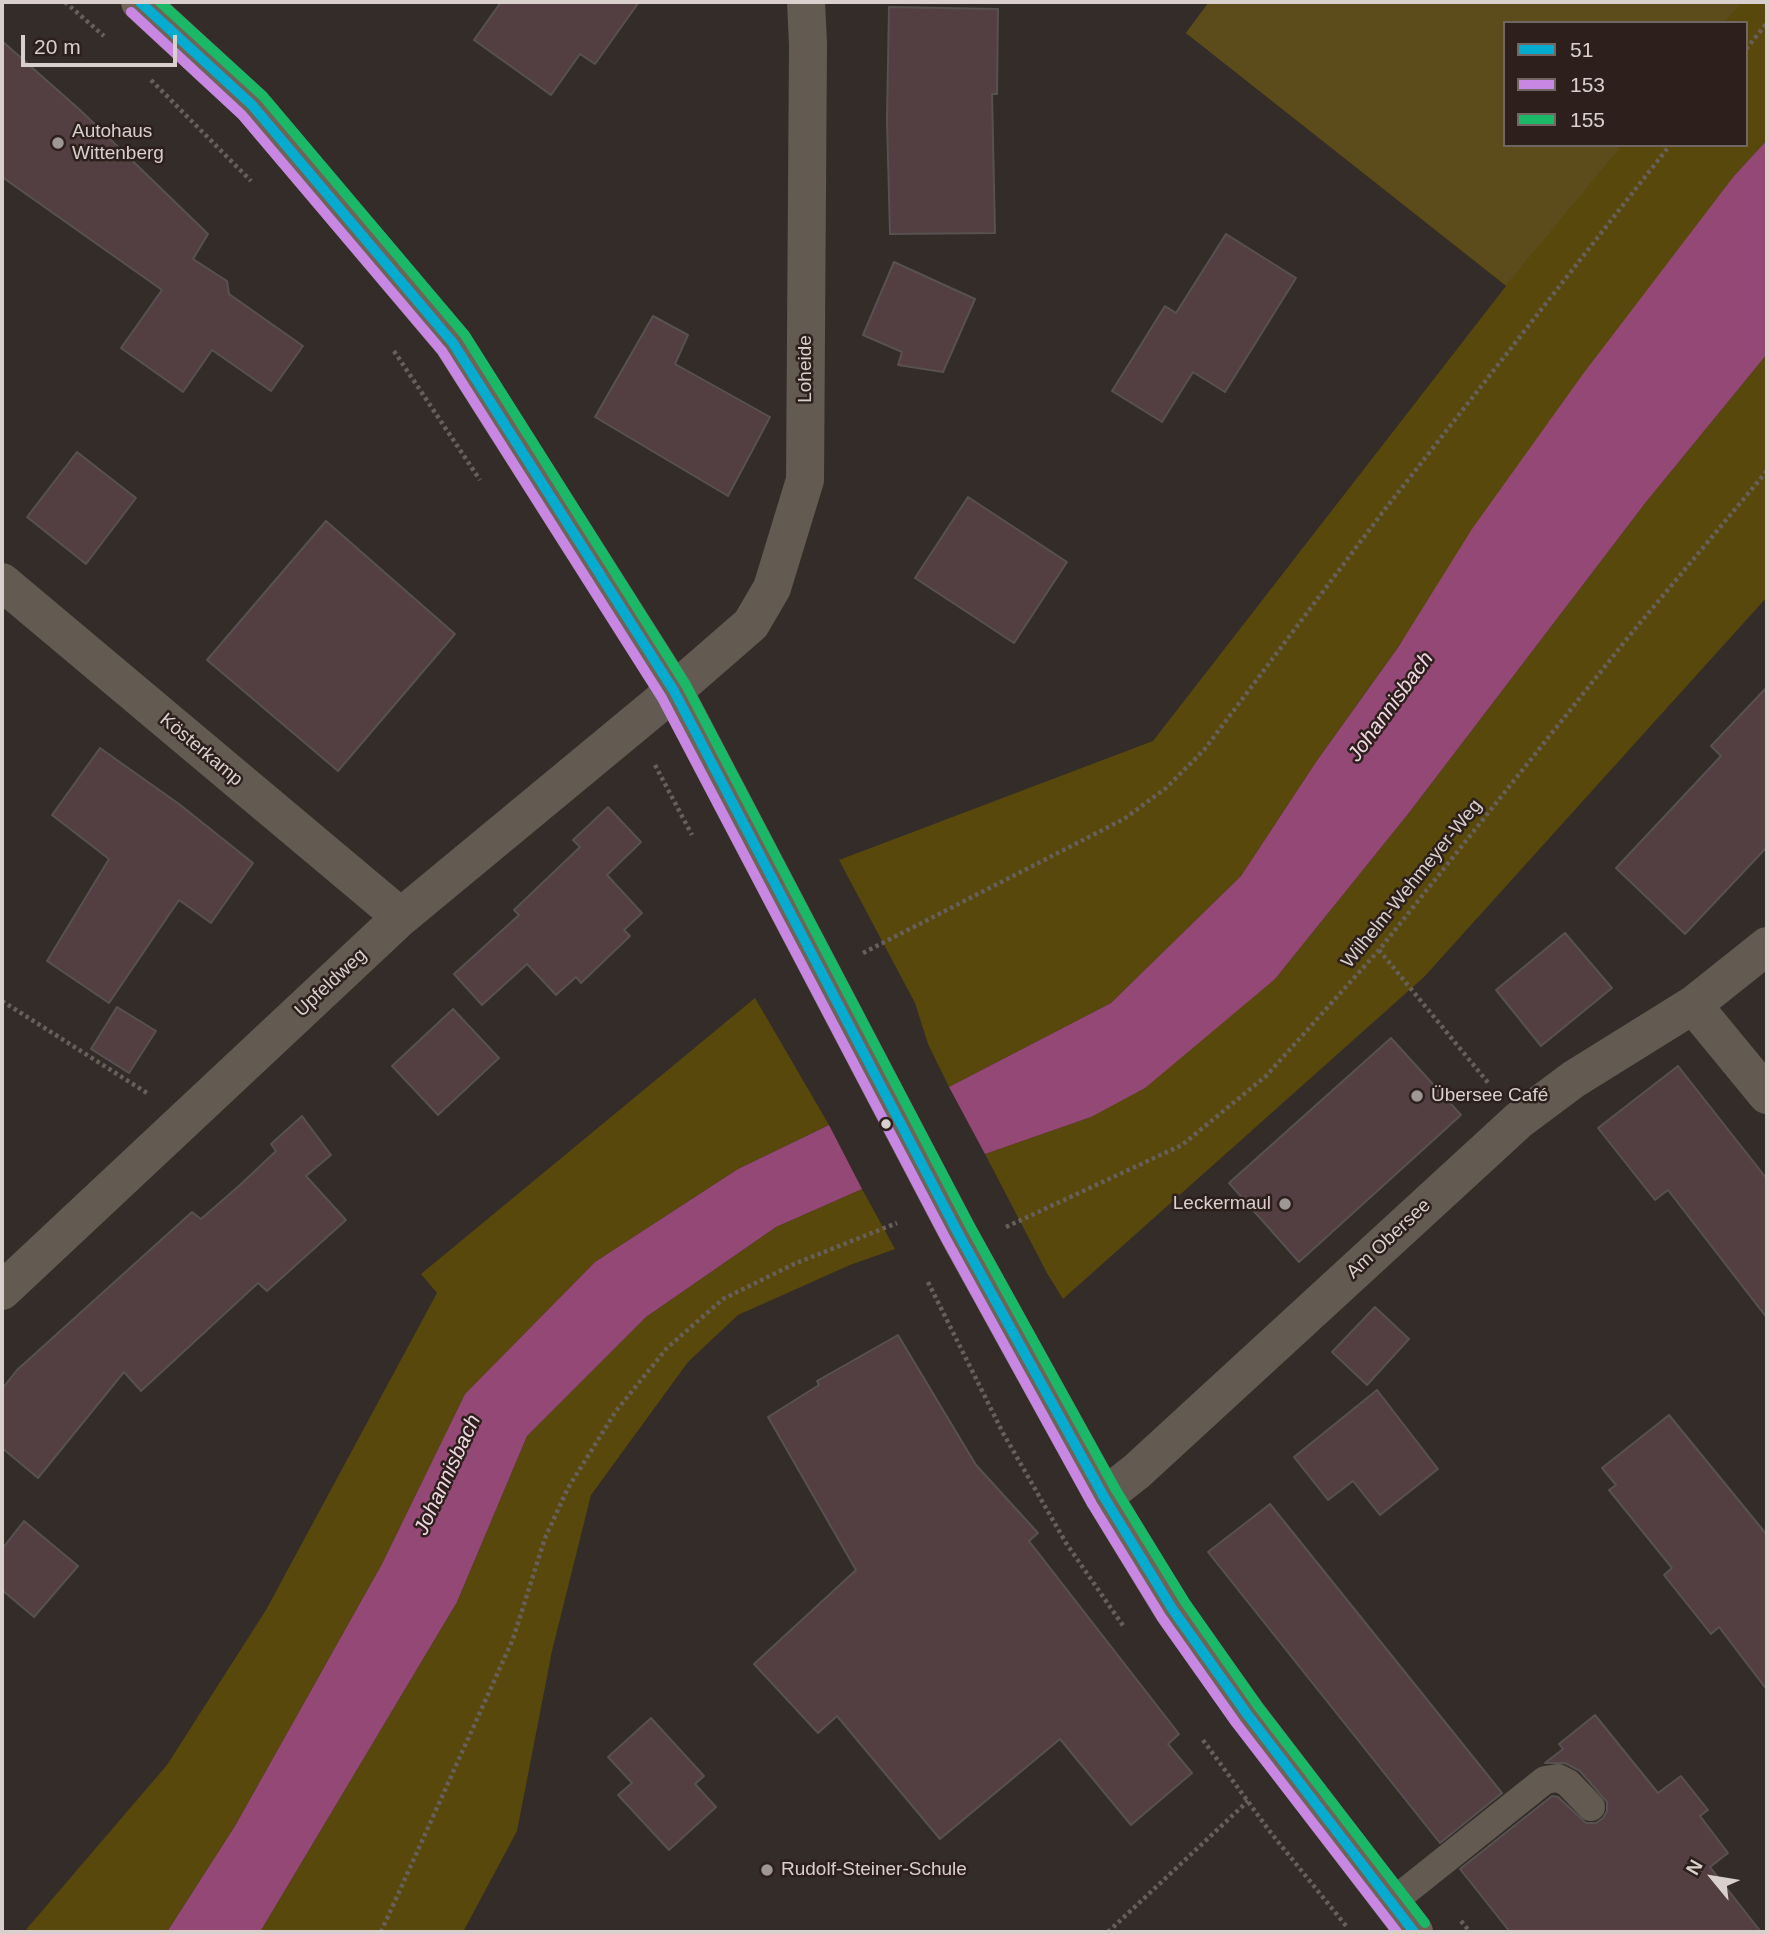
<!DOCTYPE html>
<html>
<head>
<meta charset="utf-8">
<style>
  body { margin:0 }
  #map { position:relative; width:1769px; height:1934px; overflow:hidden; background:#332c29; font-family:Helvetica,sans-serif }
  canvas { display:block }
  .frame { position:absolute; inset:0; border:4px solid #d9d0cd; pointer-events:none }
  .legend { position:absolute; left:1503px; top:21px; width:245px; height:126px; box-sizing:border-box; background:#2d201c; border:2px solid #726663; margin:0; padding:9px 12px; list-style:none; font-size:21px; color:#d9d0cd }
  .legend li { display:flex; align-items:center; gap:14px; height:35px }
  .legend b { width:35px; border:2px solid #726663 }
  .north { position:absolute; left:1678px; top:1843px; width:70px; height:70px; -webkit-text-stroke:5px #2d201c; paint-order:stroke; rotate:300deg; font-size:19px; font-weight:700; line-height:28px; text-align:center; color:#d9d0cd }
  .north::after { content:''; display:block; margin:auto; width:24px; height:32px; background:#d9d0cd; clip-path:polygon(50% 0,100% 100%,50% 72%,0 100%) }
  .scale { position:absolute; left:21px; top:35px; width:156px; height:32px; box-sizing:border-box; border:4px solid #d9d0cd; border-top:0; padding-left:9px; font-size:21px; line-height:24px; white-space:nowrap; color:#d9d0cd; -webkit-text-stroke:5px #2d201c; paint-order:stroke }
</style>
</head>
<body>
<div id="map">
<canvas width="1769" height="1934"></canvas>
<div class="frame"></div>
<ul class="legend">
<li><b style="height:9px;background:#06acd0"></b>51</li>
<li><b style="height:9px;background:#c787e3"></b>153</li>
<li><b style="height:9px;background:#1ab867"></b>155</li>
</ul>
<div class="north">N</div>
<div class="scale">20 m</div>
</div>
<script>
const g = document.querySelector('canvas').getContext('2d');
g.lineJoin = 'round';
function fill(path, color) {
  g.fillStyle = color;
  g.fill(path, 'evenodd');
}
function toPath(rows) {
  const path = new Path2D();
  for (const r of rows) {
    path.moveTo(r[0], r[1]);
    for (let i = 2; i < r.length; i += 2) path.lineTo(r[i], r[i + 1]);
  }
  return path;
}
function stroke(path, color, width, dash) {
  g.strokeStyle = color;
  g.lineWidth = width;
  g.lineCap = dash ? 'butt' : 'round';
  g.setLineDash(dash || []);
  g.stroke(path);
}
function drawText(font, color, halo, rows, align = 'center') {
  g.font = font + ' Helvetica,sans-serif';
  g.lineWidth = 5;
  g.setLineDash([]);
  g.textBaseline = 'middle';
  g.strokeStyle = halo;
  g.fillStyle = color;
  for (const [text, x, y, turn = 0] of rows) {
    g.save();
    g.translate(x, y);
    g.rotate((+turn || 0) * Math.PI / 180);
    g.textAlign = isNaN(turn) ? turn : align;
    if (halo) g.strokeText(text, 0, 0);
    g.fillText(text, 0, 0);
    g.restore();
  }
}
const green = toPath([
  [1209,2,1767,2,1767,140,1734,176,1316,762,1241,876,1111,1003,949,1087,928,1044,915,1003,839,860,1153,741,1506,286,1186,33],
  [1505,23,1746,23,1746,145,1505,145],
  [1767,354,1767,597,1424,977,1063,1299,1047,1273,985,1154,1091,1117,1275,979,1408,814,1646,502],
  [755,998,829,1125,738,1169,595,1262,465,1394,382,1564,235,1826,167,1932,24,1932,167,1765,266,1610,437,1293,421,1274],
  [862,1189,895,1249,850,1265,738,1315,688,1362,591,1495,552,1651,517,1831,463,1932,260,1932,457,1602,527,1436,646,1317,776,1227]
]);
const forest = toPath([
  [1209,2,1741,2,1724,23,1505,23,1505,145,1622,145,1506,285,1186,33]
]);
const water = toPath([
  [1767,140,1767,354,1646,502,1408,814,1275,979,1145,1088,1091,1117,985,1154,949,1087,1111,1003,1241,876,1316,762,1399,646,1472,529,1583,374,1734,176],
  [829,1125,862,1189,776,1227,646,1317,527,1436,457,1602,260,1932,167,1932,235,1826,382,1564,465,1394,595,1262,738,1169]
]);
const building = toPath([
  [501,2,639,2,595,64,580,54,551,95,474,40,501,2],
  [889,7,998,9,997,94,992,94,995,233,890,234,887,120,889,7],
  [2,41,80,110,208,234,193,259,227,281,229,294,303,346,271,391,212,350,183,392,121,348,162,290,2,177,2,41],
  [1226,234,1296,278,1225,392,1193,372,1162,422,1112,391,1165,306,1176,313,1226,234],
  [894,262,975,299,943,372,898,365,902,352,863,335,894,262],
  [653,316,688,335,675,364,770,417,728,496,595,417,653,316],
  [77,452,136,498,86,564,27,517,77,452],
  [968,497,1067,562,1014,643,915,578,968,497],
  [326,521,455,634,338,771,207,660,326,521],
  [1767,687,1767,847,1685,934,1616,868,1721,756,1711,746,1767,687],
  [100,748,179,804,253,863,211,923,179,900,109,1003,47,961,109,859,52,815,100,748],
  [608,807,641,842,607,875,642,913,624,930,630,936,581,983,576,977,556,995,527,964,482,1005,454,974,519,915,514,910,580,847,573,840,608,807],
  [1565,933,1612,988,1541,1046,1496,990,1565,933],
  [117,1007,156,1031,129,1073,91,1049,117,1007],
  [453,1009,499,1058,438,1115,392,1066,453,1009],
  [1391,1038,1461,1115,1299,1262,1229,1183,1391,1038],
  [1678,1066,1767,1179,1767,1318,1668,1190,1655,1200,1598,1128,1678,1066],
  [302,1116,331,1155,306,1176,346,1220,267,1291,258,1283,141,1391,124,1372,38,1478,2,1448,2,1389,17,1370,192,1212,201,1219,240,1185,276,1151,271,1144,302,1116],
  [1375,1307,1409,1339,1367,1385,1332,1352,1375,1307],
  [898,1335,976,1465,1038,1533,1029,1541,1179,1734,1168,1744,1192,1773,1131,1825,1060,1739,940,1839,837,1716,818,1733,754,1664,856,1570,768,1417,819,1385,817,1381,898,1335],
  [1377,1390,1438,1469,1380,1515,1353,1481,1328,1500,1294,1457,1377,1390],
  [1669,1415,1767,1535,1767,1690,1719,1627,1711,1634,1664,1575,1672,1568,1609,1490,1616,1485,1602,1468,1669,1415],
  [1270,1504,1502,1793,1440,1843,1208,1552,1270,1504],
  [24,1521,78,1566,34,1617,2,1590,2,1549,24,1521],
  [1595,1715,1658,1793,1681,1776,1708,1810,1700,1816,1728,1853,1710,1867,1761,1932,1510,1932,1460,1869,1552,1796,1558,1797,1586,1823,1596,1823,1603,1818,1607,1811,1607,1802,1580,1771,1565,1763,1545,1763,1563,1749,1559,1744,1595,1715],
  [651,1718,704,1776,695,1784,716,1807,669,1850,618,1795,632,1783,608,1757,651,1718]
]);
const path = toPath([
  [65,2,104,36],
  [1746,49,1767,23],
  [151,80,251,181],
  [394,351,480,480],
  [655,765,692,835],
  [1379,950,1490,1085],
  [863,953,1124,819,1166,788,1204,750,1382,513,1670,145],
  [2,1001,147,1093],
  [1006,1227,1182,1145,1266,1076,1379,950,1630,635,1767,471],
  [928,1282,1003,1433,1066,1543,1124,1627],
  [1203,1740,1271,1833,1347,1927],
  [1461,1921,1470,1932],
  [381,1932,513,1639,545,1538,568,1488,616,1411,667,1348,723,1299,794,1264,897,1223],
  [1108,1932,1248,1801]
]);
const service = toPath([
  [1391,1903,1545,1780,1558,1778,1568,1783,1591,1807]
]);
const minor = toPath([
  [2,582,401,917],
  [1693,1005,1767,1095],
  [2,1291,401,917,674,691,751,624,772,588,805,480,808,44,806,2],
  [1104,1497,1137,1471,1519,1120,1574,1079,1693,1005,1767,946]
]);
const secondary = toPath([
  [140,2,252,105,453,343,674,691,958,1233,1104,1497,1173,1610,1247,1714,1414,1932]
]);
const bus1 = toPath([
  [140,2,252,105,453,343,674,691,958,1233,1104,1497,1173,1610,1247,1714,1414,1932]
]);
const bus2 = toPath([
  [131,12,242,115,442,351,662,698,946,1239,1092,1504,1162,1618,1236,1723,1397,1932]
]);
const bus3 = toPath([
  [160,2,263,96,465,335,686,685,970,1226,1116,1490,1185,1602,1258,1706,1425,1923]
]);
const markers = [
  [58,143,7,"#9f9794"],
  [1417,1096,7,"#9f9794"],
  [886,1124,6,"#d9d0cd"],
  [1285,1204,7,"#9f9794"],
  [767,1870,7,"#9f9794"]
];
const poiNames = [
  ["Autohaus",72,132],
  ["Wittenberg",72,154],
  ["Übersee Café",1431,1096],
  ["Leckermaul",1271,1204,"right"],
  ["Rudolf-Steiner-Schule",781,1870]
];
const streetNames = [
  ["Loheide",806,369,-90],
  ["Kösterkamp",201,750,40],
  ["Wilhelm-Wehmeyer-Weg",1412,884,-51],
  ["Upfeldweg",331,983,-43],
  ["Am Obersee",1389,1239,-43]
];
const waterNames = [
  ["Johannisbach",1391,707,-54],
  ["Johannisbach",448,1475,-65]
];
fill(green, '#58480c');
fill(forest, '#5c4c1c');
fill(water, '#944876');
fill(building, '#533f42');
stroke(building, '#575150', 2);
stroke(path, '#675f59', 4.5, [3.5, 3.5]);
stroke(service, '#635a51', 28);
stroke(minor, '#635a51', 38);
stroke(secondary, '#6f6358', 38);
stroke(bus1, '#06acd0', 10);
stroke(bus2, '#c787e3', 10);
stroke(bus3, '#1ab867', 10);
for (const [x, y, r, color] of markers) {
  const dot = new Path2D();
  dot.arc(x, y, r, 0, 2 * Math.PI);
  g.fillStyle = color;
  g.fill(dot);
  stroke(dot, '#2d201c', 2.5);
}
drawText('19px', '#d9d0cd', '#2d201c', poiNames, 'left');
drawText('19px', '#d9d0cd', '#2d201c', streetNames);
drawText('italic 21px', '#f0d8e5', '#2d201c', waterNames);
</script>
</body>
</html>
